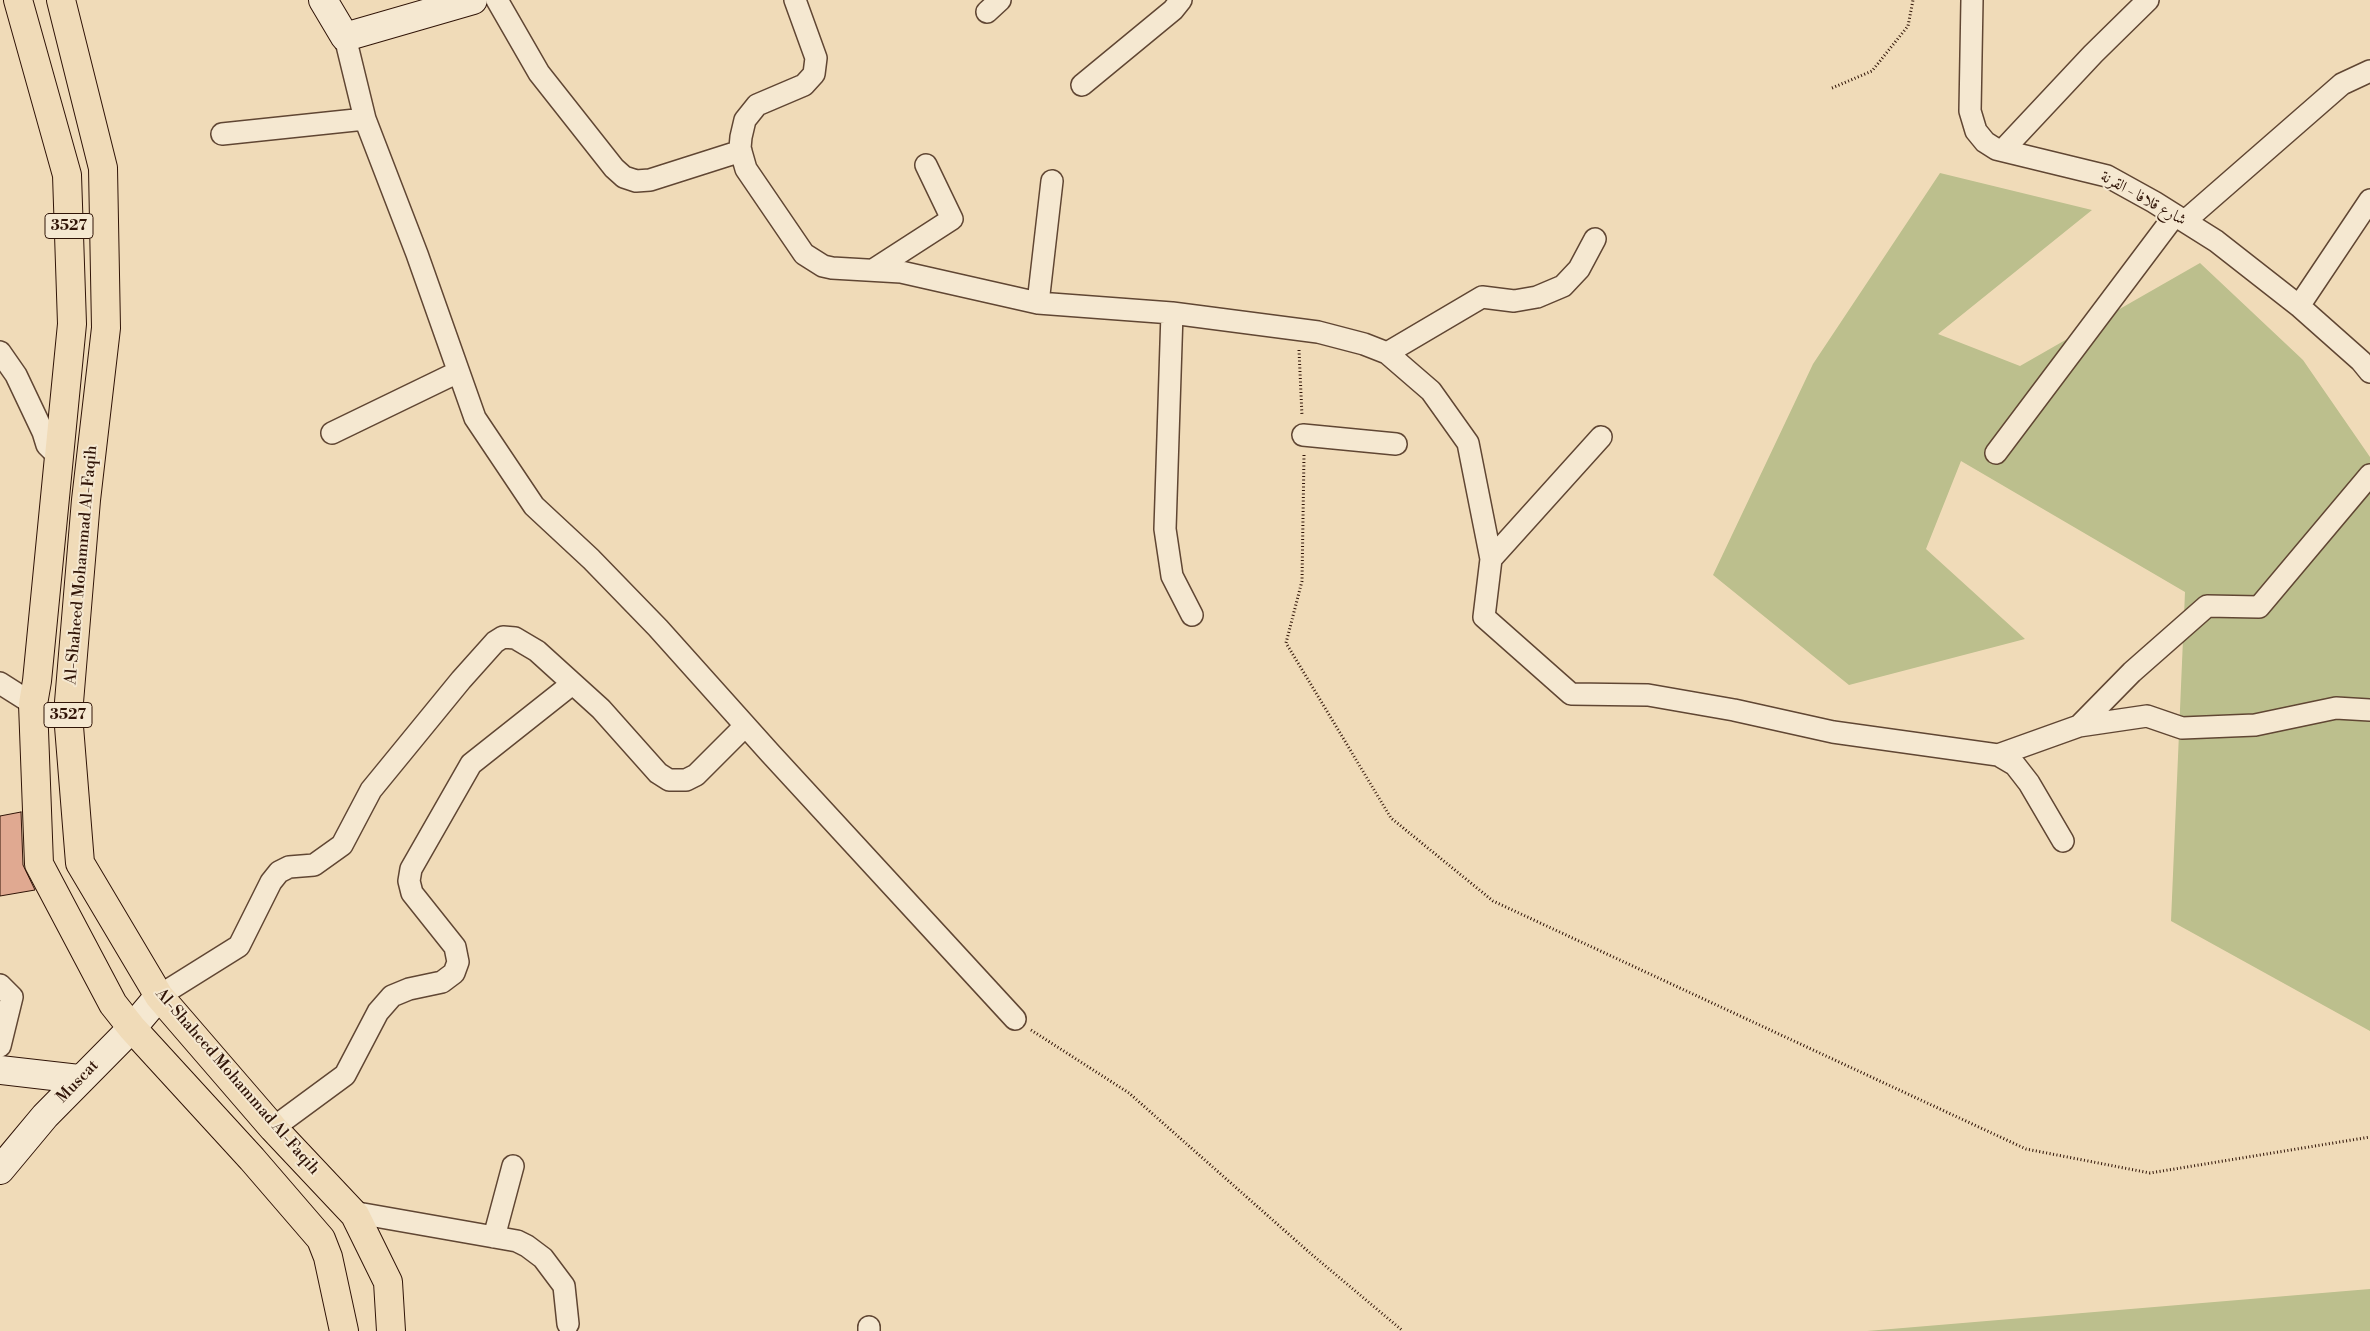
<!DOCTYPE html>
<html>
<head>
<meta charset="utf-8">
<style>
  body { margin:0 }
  canvas { display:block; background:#f0dbb8 }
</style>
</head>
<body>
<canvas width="2370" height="1331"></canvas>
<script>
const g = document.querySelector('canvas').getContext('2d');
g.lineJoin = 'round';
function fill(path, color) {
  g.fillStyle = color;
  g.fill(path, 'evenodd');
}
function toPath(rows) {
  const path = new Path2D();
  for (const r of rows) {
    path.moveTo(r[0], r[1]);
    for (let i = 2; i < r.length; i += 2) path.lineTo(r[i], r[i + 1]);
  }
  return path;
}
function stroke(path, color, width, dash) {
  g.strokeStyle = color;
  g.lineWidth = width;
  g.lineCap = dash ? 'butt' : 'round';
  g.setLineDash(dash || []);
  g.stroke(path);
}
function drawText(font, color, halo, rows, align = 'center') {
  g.font = font + ' "Libre Bodoni",Amiri,serif';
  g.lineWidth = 4;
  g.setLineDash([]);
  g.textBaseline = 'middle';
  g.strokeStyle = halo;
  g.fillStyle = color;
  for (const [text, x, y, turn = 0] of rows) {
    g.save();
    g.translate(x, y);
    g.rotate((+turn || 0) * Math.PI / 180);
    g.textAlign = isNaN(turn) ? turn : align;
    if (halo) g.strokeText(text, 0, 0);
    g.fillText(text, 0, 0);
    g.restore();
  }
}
const green = toPath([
  [1940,173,2092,210,1938,334,2020,366,2200,263,2303,360,2370,457,2370,1031,2171,921,2185,592,1961,461,1926,549,2025,639,1849,685,1713,575,1813,364],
  [2370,1289,2370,1331,1867,1331]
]);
const building = toPath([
  [21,812,23,865,35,890,0,896,0,816,21,812]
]);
const path = toPath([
  [1832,88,1872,71,1908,26,1913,0],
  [1299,350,1302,416],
  [1304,455,1302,581,1286,643,1391,818,1493,901,2026,1149,2150,1173,2370,1137],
  [1031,1030,1129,1093,1310,1253,1403,1331]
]);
const street = toPath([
  [497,0,539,73,614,168,624,177,636,181,650,180,741,151],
  [795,0,816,58,814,74,804,85,757,105,745,120,741,137,740,148,746,169,804,254,823,266,832,268,901,272,1038,303,1172,313,1318,332,1364,344,1387,353,1431,391,1468,443,1491,559,1484,617,1571,694,1648,695,1734,710,1833,732,1998,755,2079,726,2147,716,2182,728,2255,725,2336,708,2370,710],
  [1972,0,1970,111,1976,131,1985,142,1996,149,2107,176,2154,202,2216,241,2299,306,2361,361,2370,372],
  [987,12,1000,0],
  [345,37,365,119,417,254,475,418,534,506,591,559,658,628,770,753,1015,1019],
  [1082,85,1173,10,1181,0],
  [222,134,365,119],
  [2003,150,2093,54,2148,0],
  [2185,221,2342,84,2370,71],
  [873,270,952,219,926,165],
  [1038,303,1052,181],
  [2299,306,2370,200],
  [1172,313,1165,529,1172,576,1192,615],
  [0,352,16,375,43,432,47,445,60,458],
  [1387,353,1482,297,1514,301,1537,297,1563,286,1579,269,1595,239],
  [332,433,458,372],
  [1303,435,1396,444],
  [1996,453,2175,215],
  [1491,559,1601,437],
  [0,683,33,704],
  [2079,726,2132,672,2207,606,2259,607,2370,475],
  [1998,755,2015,765,2029,783,2063,841],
  [0,985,12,997,0,1046],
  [159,996,239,946,271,882,279,872,289,867,314,865,342,845,371,790,461,680,495,642,503,637,515,638,537,651,601,709,658,773,669,780,686,780,696,775,745,726],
  [273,1128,345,1075,378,1012,392,996,409,989,442,982,454,973,458,962,455,947,412,893,409,881,411,869,471,764,572,684],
  [352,1212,517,1241,527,1246,543,1258,564,1286,568,1324],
  [494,1237,513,1166],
  [869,1331,869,1327]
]);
const secondary = toPath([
  [323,0,345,37,473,0],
  [0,1070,79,1079],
  [0,1170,45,1116,132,1028,159,996]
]);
const primary = toPath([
  [18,0,67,175,72,324,37,681,33,704,39,864,113,1004,132,1028,252,1159,321,1239,328,1257,344,1331],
  [61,0,103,168,106,328,86,500,68,714,80,863,159,996,273,1128,355,1215,388,1282,391,1331]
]);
const shields = [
  [69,226,48],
  [68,715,48]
];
const shieldNames = [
  ["3527",69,226],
  ["3527",68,715]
];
const streetNames = [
  ["شارع قلافا - القرنة",2143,199,29],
  ["Al-Shaheed Mohammad Al-Faqih",82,565,-85],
  ["Muscat",78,1082,-46],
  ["Al-Shaheed Mohammad Al-Faqih",237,1082,49]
];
fill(green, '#bcbf8d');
fill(building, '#e0a991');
stroke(building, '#301407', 1);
stroke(street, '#604633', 24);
stroke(secondary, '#301407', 30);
stroke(primary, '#301407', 30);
stroke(path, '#301407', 3, [1, 2.5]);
stroke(street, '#f5e8d1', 21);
stroke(secondary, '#f5e8d1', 28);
stroke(primary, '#f0dbb8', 28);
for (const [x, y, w] of shields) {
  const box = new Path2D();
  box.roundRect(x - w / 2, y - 12.5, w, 25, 4);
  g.fillStyle = '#f5e8d1';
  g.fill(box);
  stroke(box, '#301407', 1);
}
drawText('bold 15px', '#301407', null, shieldNames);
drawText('16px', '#301407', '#f5e8d1', streetNames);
</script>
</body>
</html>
